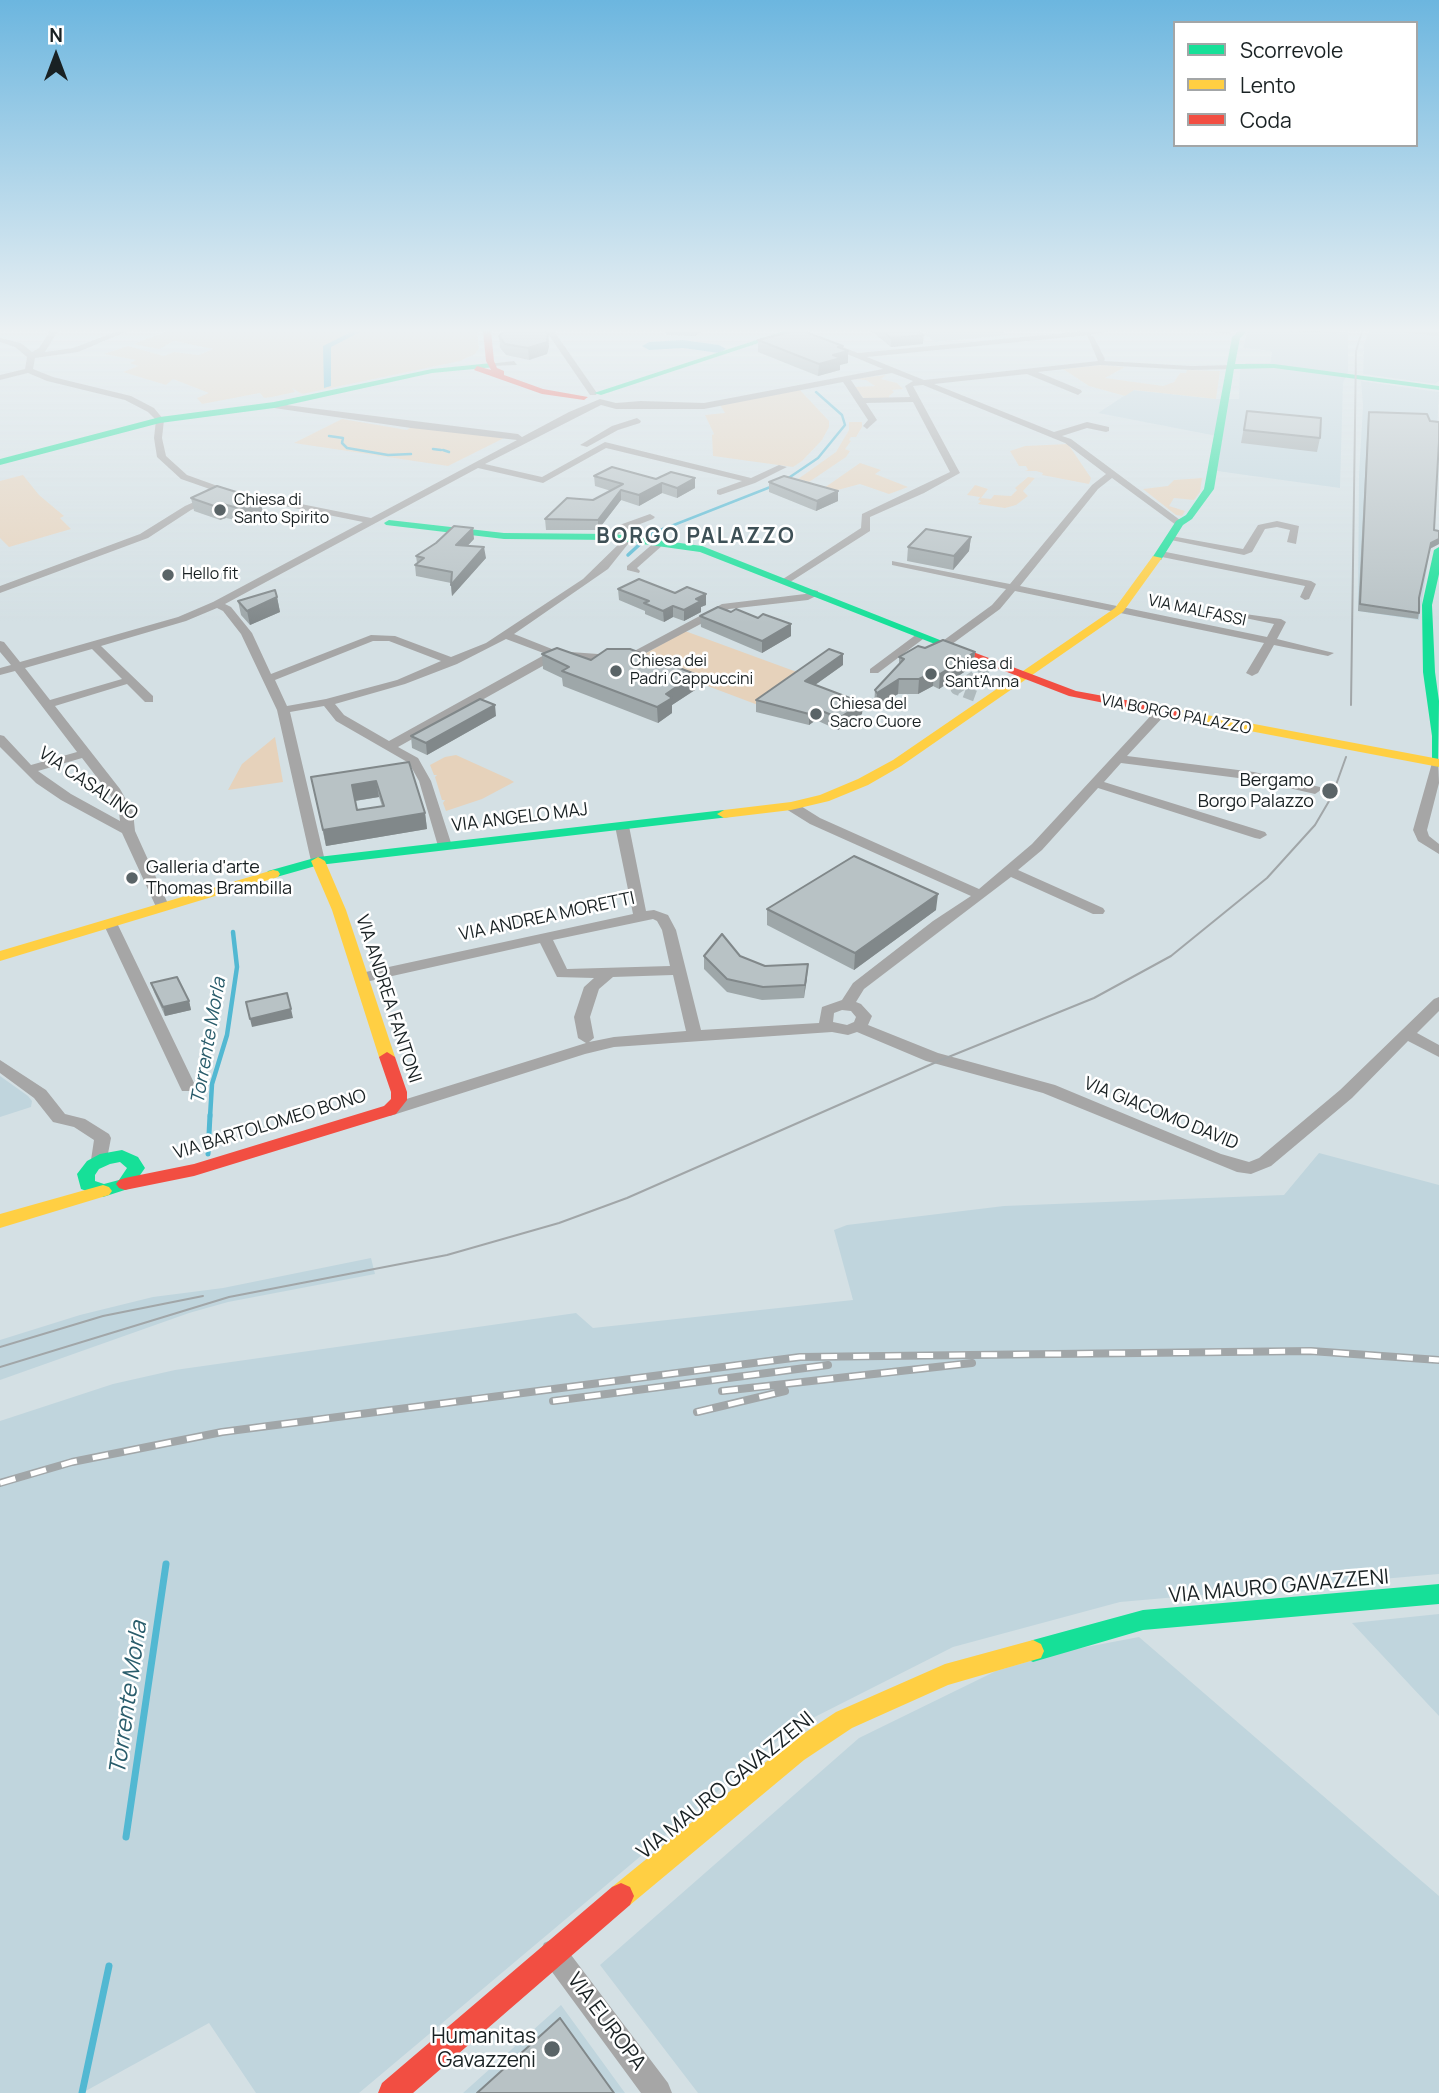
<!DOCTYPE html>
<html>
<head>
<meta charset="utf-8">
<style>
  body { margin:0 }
  #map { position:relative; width:1439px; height:2093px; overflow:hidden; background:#d4e0e4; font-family:Manrope,sans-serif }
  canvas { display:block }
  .legend { position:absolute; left:1173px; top:21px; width:245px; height:126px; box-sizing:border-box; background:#fff; border:2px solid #a3a6a7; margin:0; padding:9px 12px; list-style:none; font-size:21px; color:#192123 }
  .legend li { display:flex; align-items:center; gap:14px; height:35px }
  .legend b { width:35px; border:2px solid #a3a6a7 }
  .north { position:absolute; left:21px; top:21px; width:70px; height:70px; -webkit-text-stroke:5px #fff; paint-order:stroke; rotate:0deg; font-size:19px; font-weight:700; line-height:28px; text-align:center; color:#192123 }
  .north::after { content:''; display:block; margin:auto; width:24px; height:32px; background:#192123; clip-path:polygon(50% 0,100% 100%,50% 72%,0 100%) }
</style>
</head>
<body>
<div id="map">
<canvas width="1439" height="2093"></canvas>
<ul class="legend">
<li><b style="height:9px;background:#16e098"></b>Scorrevole</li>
<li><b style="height:9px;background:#ffcf43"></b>Lento</li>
<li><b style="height:9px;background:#f24e42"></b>Coda</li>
</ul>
<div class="north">N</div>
</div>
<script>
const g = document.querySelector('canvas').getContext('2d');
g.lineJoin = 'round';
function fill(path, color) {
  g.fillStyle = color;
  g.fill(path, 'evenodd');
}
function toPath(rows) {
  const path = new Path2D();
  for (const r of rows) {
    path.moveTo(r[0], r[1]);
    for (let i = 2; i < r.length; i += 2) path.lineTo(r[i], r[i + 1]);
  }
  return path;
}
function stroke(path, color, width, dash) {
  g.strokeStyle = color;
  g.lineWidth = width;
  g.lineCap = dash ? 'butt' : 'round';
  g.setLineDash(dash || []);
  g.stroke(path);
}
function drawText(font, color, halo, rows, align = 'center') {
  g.font = font + ' Manrope,sans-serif';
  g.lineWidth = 5;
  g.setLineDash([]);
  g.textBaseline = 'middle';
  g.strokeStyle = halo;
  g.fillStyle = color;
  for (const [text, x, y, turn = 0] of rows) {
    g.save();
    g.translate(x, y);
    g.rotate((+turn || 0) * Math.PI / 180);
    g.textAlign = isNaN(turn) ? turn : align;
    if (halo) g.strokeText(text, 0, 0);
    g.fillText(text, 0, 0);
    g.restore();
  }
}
const built = toPath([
  [923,331,1001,331,1007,335,935,342,926,335,929,333],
  [1247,331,1348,332,1348,372,1343,383,1340,488,1217,471,1222,437,1098,413,1133,390,1216,399,1239,399,1240,370,1246,363,1270,363,1272,353,1271,351,1243,348],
  [1369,331,1439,331,1439,381,1435,384,1363,374,1364,344],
  [1361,381,1439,392,1432,536,1419,620,1358,611,1359,475,1363,406],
  [0,1076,28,1096,32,1101,31,1107,0,1117],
  [1319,1153,1439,1185,1439,1574,1120,1602,953,1647,793,1728,359,2093,256,2093,209,2023,82,2093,0,2093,0,1421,113,1384,175,1370,576,1313,593,1328,853,1300,834,1230,847,1225,1004,1206,1284,1195],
  [371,1258,375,1274,228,1302,189,1313,0,1380,0,1340,80,1315,153,1297,223,1288],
  [1439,1614,1439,1716,1352,1623],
  [1139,1637,1439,1896,1439,2093,698,2093,600,1965,859,1738,996,1671,1065,1651],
  [561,2005,625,2093,463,2093]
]);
const green = toPath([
  [168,331,477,331,479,348,475,354,460,361,302,394,292,388,295,392,272,397,264,398,260,393,202,404,197,398,209,393,173,379,166,385,123,372,138,366,130,363,136,360,104,354,128,346,164,356,174,352,199,355,213,349,174,341,159,349,133,344],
  [1102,365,1125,367,1105,378,1163,386,1174,382,1180,373,1186,373,1187,370,1220,371,1216,399,1134,390,1125,396,1089,386,1063,369],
  [886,375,881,379,897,383,903,389,892,390,894,392,889,396,890,399,865,400,855,387,875,386,866,380,852,379],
  [799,389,829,421,829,427,822,440,802,461,793,467,713,456,712,435,714,434,705,415,725,413,720,405],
  [342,419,407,430,411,427,506,437,448,466,294,443],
  [849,422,862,422,862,427,856,437,851,437,849,440,851,441,845,449,850,451,846,457,809,482,798,479,836,452,849,430],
  [1068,444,1091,478,1089,484,1042,475,1043,473,1036,471,1025,471,1028,470,1026,466,1019,466,1010,451,1025,446],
  [860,463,881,470,875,474,908,487,889,494,860,484,834,491,824,488],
  [23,475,39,495,64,516,60,518,71,529,9,547,0,538,0,481],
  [1028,477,1035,478,1023,491,1028,496,1016,505,1005,508,978,504,981,501,978,500,980,497,967,495,975,485,988,489,981,498,991,499,994,495,1011,496,1017,490,1015,488],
  [1202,478,1200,492,1194,500,1174,498,1169,506,1185,511,1182,516,1176,515,1143,489,1168,486,1174,480],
  [685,631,805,675,758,705,636,659],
  [275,737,283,782,228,790,242,764],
  [456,755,509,779,514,782,482,799,446,811,443,803,445,800,442,800,435,777,437,775,434,775,430,765,445,757]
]);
const streamFar4 = toPath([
  [329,436,343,438,342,443,347,448,388,455,411,454],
  [433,449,441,450],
  [443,450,449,452],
  [787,479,818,458,845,425,842,415,816,392],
  [661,530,773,486]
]);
const streamFar3 = toPath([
  [628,555,651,534,666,528]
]);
const streamFar2 = toPath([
  [210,1117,212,1084,227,1035,237,967,233,932]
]);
const streamFar1 = toPath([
  [208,1154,210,1115]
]);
const stream = toPath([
  [126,1837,166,1564],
  [82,2093,109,1966]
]);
const canal = toPath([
  [353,331,362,331,331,347,331,386,324,388,323,346,353,331]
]);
const river = toPath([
  [683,340,719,345,726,349,719,353,683,348,649,350,642,346,649,342,683,340]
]);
const streetTunnel = toPath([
  [975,696,956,689,986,668]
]);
const street = toPath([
  [50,331,58,331,45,352,73,348,118,331,128,331,78,352,35,358,33,369,53,377,131,396,154,408,164,420,162,438,166,456,187,475,226,489,371,518,517,440,411,428,274,408,271,407,271,403,518,434,522,437,569,412,600,399,616,403,641,401,704,403,883,369,792,331,802,331,858,353,1085,331,1109,331,1090,335,1094,337,1105,359,1104,361,1192,366,1231,365,1235,367,1231,369,1192,370,1100,365,1038,372,1081,390,1082,392,1078,395,1027,374,934,384,1054,432,1087,422,1109,427,1109,431,1106,432,1087,428,1062,436,1071,439,1184,523,1176,525,1112,478,1098,489,1020,586,1267,637,1274,624,1245,618,1245,614,1281,619,1286,622,1277,639,1334,653,1328,656,1274,645,1258,673,1252,676,1246,673,1264,643,1015,591,1000,609,948,647,940,647,940,643,992,605,1006,589,892,565,892,561,1010,584,1092,485,1106,474,1065,443,923,385,913,386,960,473,924,493,870,517,870,531,787,584,783,583,783,579,861,528,862,514,950,472,913,402,866,403,877,420,867,429,863,426,868,420,843,382,704,409,616,409,601,405,485,464,542,477,605,442,751,478,779,465,787,467,755,483,720,495,717,494,717,490,742,481,606,448,543,483,478,468,225,604,231,607,252,633,271,674,371,635,395,636,451,657,486,643,583,579,627,536,632,539,608,569,514,634,557,651,625,656,722,604,805,594,814,590,818,591,818,595,808,600,729,609,627,663,557,658,398,747,418,758,431,781,452,846,445,850,438,846,419,781,409,763,336,721,324,706,290,712,325,861,318,865,311,861,277,710,241,634,223,611,217,608,186,621,101,646,153,696,153,702,145,702,127,684,55,706,120,789,133,812,135,831,169,906,162,910,157,909,122,833,61,800,36,783,0,747,0,735,4,736,31,765,77,752,15,671,0,675,0,668,11,665,0,652,0,641,4,642,20,662,178,617,213,602,363,522,224,494,181,479,157,457,154,438,156,420,148,412,125,400,47,381,28,373,0,380,0,375,25,369,27,357,15,347,0,342,0,338,21,343,32,352,39,348,50,331],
  [1087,335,1098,361,924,380,867,357,1089,335,1087,335],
  [892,373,913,381,905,386,910,397,863,398,851,380,892,373],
  [506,639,546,654,389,741,344,715,335,704,405,684,457,664,506,639],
  [373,641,389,641,441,661,397,680,326,699,287,706,275,680,373,641],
  [92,649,122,679,50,700,25,668,92,649],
  [82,758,109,793,119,812,120,821,71,794,38,771,82,758],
  [546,331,554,331,597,393,596,395,590,395,546,331],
  [1209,331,1230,331,1231,332,1227,334,1209,331],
  [1318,331,1338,331,1339,332,1335,334,1318,331],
  [1403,331,1439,332,1439,336,1407,333,1403,331],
  [514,361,517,365,492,366,488,364,514,361],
  [637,418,641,421,640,423,618,430,587,447,580,445,612,426,637,418],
  [212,494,217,497,215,499,191,510,148,538,0,593,0,586,140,534,185,506,212,494],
  [650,514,655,517,653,519,622,531,614,539,605,537,614,527,650,514],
  [1277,521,1299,526,1296,544,1287,542,1290,530,1277,527,1265,529,1252,552,1244,555,1166,539,1171,536,1243,549,1258,525,1277,521],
  [655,542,664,544,637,568,640,571,639,573,627,570,627,566,655,542],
  [1161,551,1311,581,1316,584,1309,599,1305,600,1300,597,1305,586,1157,556,1157,552,1161,551],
  [917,634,927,636,878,673,870,673,870,669,917,634],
  [1161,708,1167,712,1165,715,1127,756,1254,772,1320,787,1321,790,1315,794,1254,780,1121,763,1104,782,1265,832,1267,835,1260,839,1255,838,1098,788,1042,850,1018,870,1103,908,1105,911,1103,914,1093,914,1011,877,864,989,856,1002,861,1004,872,1016,868,1025,938,1053,1055,1085,1221,1154,1249,1162,1259,1158,1340,1090,1434,999,1439,997,1439,1011,1417,1033,1439,1045,1439,1057,1408,1041,1352,1098,1271,1166,1251,1174,1237,1172,1043,1093,926,1061,857,1032,848,1035,832,1032,614,1047,585,1054,390,1116,382,1110,384,1106,586,1043,578,1038,574,1017,584,987,594,978,557,977,540,943,361,983,354,978,361,973,633,914,615,826,617,823,627,823,629,826,646,911,654,910,668,915,676,930,701,1030,819,1023,822,1007,842,1000,853,983,933,921,971,896,810,824,786,809,786,803,796,803,820,818,979,889,1032,844,1157,709,1161,708],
  [653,919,657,921,662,930,670,966,567,969,553,940,653,919],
  [673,975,686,1031,614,1037,589,1042,594,1038,590,1017,599,989,613,977,673,975],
  [842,1010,851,1011,856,1017,854,1022,847,1025,833,1022,834,1013,842,1010],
  [1438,759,1439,783,1427,830,1429,836,1439,844,1439,854,1418,841,1413,830,1432,763,1438,759],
  [110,919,117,923,196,1087,194,1091,182,1091,180,1087,103,923,110,919],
  [0,1060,46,1090,65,1114,85,1119,109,1134,111,1138,106,1164,94,1164,91,1160,94,1140,74,1127,53,1122,34,1098,0,1073,0,1060],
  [553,1939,562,1943,668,2083,672,2093,641,2093,544,1961,540,1952,544,1943,553,1939]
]);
const fast = toPath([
  [784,331,795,331,601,395,594,393,784,331],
  [1239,331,1247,331,1240,338,1235,364,1274,364,1439,386,1439,390,1274,368,1234,369,1214,489,1192,519,1183,525,1161,560,1153,560,1152,558,1176,521,1186,515,1204,489,1232,337,1239,331],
  [492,363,495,367,432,373,274,408,160,423,0,465,0,459,160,417,274,402,432,369,492,363],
  [389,520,504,533,614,534,702,546,950,644,940,646,700,552,614,540,504,539,386,525,384,523,389,520],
  [1439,547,1439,574,1432,605,1435,672,1439,701,1438,767,1432,763,1432,736,1423,672,1422,605,1434,550,1439,547],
  [724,810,731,814,729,817,319,865,273,878,266,874,268,871,318,857,724,810],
  [122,1150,138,1157,145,1168,131,1188,103,1197,81,1189,77,1174,87,1161,100,1154,122,1150],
  [120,1162,127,1168,119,1180,104,1184,95,1181,95,1175,99,1169,110,1164,120,1162],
  [1439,1584,1439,1604,1143,1630,1033,1662,1025,1658,1022,1651,1025,1644,1033,1640,1143,1610,1439,1584]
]);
const slow = toPath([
  [1153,556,1162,558,1123,612,901,766,868,785,829,801,791,810,724,818,717,814,724,810,791,802,820,795,858,779,893,760,1115,608,1153,556],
  [1175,709,1439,759,1439,767,1171,716,1171,710,1175,709],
  [318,857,325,861,346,910,395,1057,393,1061,387,1062,379,1057,332,910,311,861,318,857],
  [273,870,278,871,280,874,278,877,0,961,0,951,273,870],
  [103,1185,109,1187,112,1191,109,1195,0,1228,0,1214,103,1185],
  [1033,1640,1041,1644,1044,1651,1041,1658,948,1685,852,1728,804,1760,630,1905,621,1909,612,1905,608,1896,612,1887,788,1744,836,1712,945,1664,1033,1640]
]);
const jam = toPath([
  [483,331,491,331,494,361,497,368,504,371,504,375,543,389,588,397,584,400,542,394,474,370,477,366,491,370,486,361,483,331],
  [944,641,1076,691,1175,709,1181,713,1175,717,1069,696,940,646,938,644,944,641],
  [387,1052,395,1057,407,1092,407,1100,396,1114,194,1176,125,1190,119,1188,116,1184,119,1180,125,1178,194,1164,384,1106,391,1099,391,1092,379,1057,387,1052],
  [621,1883,630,1887,634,1896,630,1905,413,2093,378,2093,382,2083,612,1887,621,1883]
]);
const tram = toPath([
  [1351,705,1356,351,1362,331],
  [0,1347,103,1316,203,1296],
  [0,1367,229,1297,447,1255,559,1223,627,1198,941,1060,1094,998,1171,956,1267,878,1315,825,1332,796,1346,757]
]);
const rail = toPath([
  [722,1391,972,1363],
  [553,1401,828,1365],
  [697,1412,785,1391],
  [0,1483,72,1462,222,1432,800,1357,1311,1351,1439,1360]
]);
const wall = toPath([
  [665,331,702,331,695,336,666,335],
  [871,331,917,331,923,344,891,347],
  [499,336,549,346,547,354,529,360,506,355,500,348],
  [758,340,842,349,848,351,848,363,840,365,840,370,818,376,758,352],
  [1247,411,1320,438,1317,452,1241,443],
  [1369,412,1434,530,1439,531,1439,544,1430,549,1419,598,1419,613,1418,619,1358,611,1368,418],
  [594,476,656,479,695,488,677,498,662,493,639,506,621,500,598,530,546,530,545,519,593,500,611,491,595,486],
  [769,482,838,501,816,511,769,492],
  [191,498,247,498,261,504,264,517,240,521,226,518,220,520,194,511],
  [971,537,969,551,953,570,907,561,908,547],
  [474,539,467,546,486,558,452,596,451,583,416,576,415,565,417,563,416,556],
  [618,589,706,605,701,607,701,612,684,621,673,617,664,622,645,614,645,611,619,600],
  [277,597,280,612,250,625,241,615,238,601],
  [700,616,791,636,762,653,701,627],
  [925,648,975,652,973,666,939,689,933,686,918,694,898,694,876,707,874,705,875,690,899,664,899,657],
  [542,654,695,674,695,690,672,705,672,713,658,723,563,686,562,678,543,669],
  [843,665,815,685,863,703,862,714,838,730,816,720,809,725,756,712,756,700],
  [496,716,427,755,412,748,411,736],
  [409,762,425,813,427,829,326,846,311,777],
  [379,797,382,806,357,810,355,801],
  [767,909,936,910,854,970,767,925],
  [704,956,740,956,765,966,807,977,804,998,762,1000,727,992,704,969],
  [151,983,189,1001,191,1010,165,1016,154,992]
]);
const shadedWall = toPath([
  [695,331,702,331,695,336],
  [548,334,549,346,547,354,529,360,528,348],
  [924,335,923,344,891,347,891,338],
  [843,346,842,353,848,351,848,363,840,365,840,370,818,376,819,364,833,355,838,347],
  [695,478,695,488,677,498,677,488],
  [662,483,662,493,639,506,639,495],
  [621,490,621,500,598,530,598,520],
  [838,491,838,501,816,511,817,501],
  [246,495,248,506,261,504,264,517,240,521,238,508,242,497],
  [223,504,226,518,220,520,217,507],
  [473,528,474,539,458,556,456,545],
  [971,537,969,551,953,570,954,556],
  [1439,539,1439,544,1429,549,1431,543],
  [484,547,486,558,452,596,451,585],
  [706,594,706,605,701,607,701,612,684,621,684,610,696,599],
  [277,597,280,612,250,625,247,611],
  [673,606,673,617,664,622,663,611],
  [791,624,791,636,762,653,762,641],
  [975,652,973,666,939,689,940,674],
  [843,654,843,665,805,692,805,681],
  [934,672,933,686,918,694,919,679],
  [695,674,695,690,672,705,672,713,658,723,657,707,666,694],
  [899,679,898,694,876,707,877,693],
  [863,703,862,714,838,730,839,718],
  [495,705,496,716,427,755,426,743],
  [817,709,816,720,809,725,809,714],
  [376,781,379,797,354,801,352,785],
  [425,813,427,829,326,846,323,830],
  [938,894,936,910,854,970,855,953],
  [808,964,807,977,804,998,805,985],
  [189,1001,191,1010,165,1016,163,1007],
  [291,1009,293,1018,252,1027,250,1019]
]);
const building = toPath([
  [505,331,543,331,548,334,547,342,528,348,505,344,499,336,505,331],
  [795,331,803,331,843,346,838,347,848,351,833,355,841,358,819,364,758,340,795,331],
  [882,331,917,331,924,335,891,338,882,331],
  [1247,411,1321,418,1320,438,1244,430,1247,411],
  [1369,412,1427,414,1430,421,1439,422,1439,441,1434,530,1439,531,1439,539,1431,543,1419,598,1419,613,1360,604,1369,412],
  [612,467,656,479,671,472,695,478,677,488,662,483,639,495,621,490,598,520,545,519,567,498,593,500,623,484,594,476,612,467],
  [784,476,838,491,817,501,769,482,784,476],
  [217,486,246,495,242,497,261,504,238,508,223,504,217,507,191,498,217,486],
  [454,526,473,528,456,545,484,547,451,585,452,572,415,565,424,558,416,556,436,543,454,526],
  [926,529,971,537,954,556,908,547,926,529],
  [639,579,675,593,687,587,706,594,696,599,701,601,684,610,673,606,663,611,644,603,649,601,618,589,639,579],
  [275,590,277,597,247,611,238,601,275,590],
  [718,607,731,612,736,609,758,618,763,614,791,624,762,641,700,616,718,607],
  [943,640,975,652,940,674,934,672,919,679,899,679,877,693,875,690,904,659,899,657,918,646,925,648,943,640],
  [557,648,591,660,607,649,630,649,695,674,666,694,672,698,657,707,562,671,569,667,542,654,557,648],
  [829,649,843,654,805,681,863,703,839,718,817,709,809,714,756,700,829,649],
  [480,699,495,705,426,743,411,736,480,699],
  [409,762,425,813,323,830,311,777,409,762],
  [376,781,384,806,357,810,352,785,376,781],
  [854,856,938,894,855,953,767,909,854,856],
  [722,934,740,956,765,966,808,964,805,985,763,987,727,979,704,956,722,934],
  [177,977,189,1001,163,1007,151,983,177,977],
  [287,993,291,1009,250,1019,246,1002,287,993],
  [560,2018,614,2093,477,2093,560,2018]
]);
const markers = [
  [220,510,7,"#5a6467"],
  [168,575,7,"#5a6467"],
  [616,671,7,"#5a6467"],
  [931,674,7,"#5a6467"],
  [816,714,7,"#5a6467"],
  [1330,791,9,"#5a6467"],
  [132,878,7,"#5a6467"],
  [552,2049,9,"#5a6467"]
];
const farPoinames = [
  ["Chiesa di",234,501],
  ["Santo Spirito",234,519],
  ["Hello fit",182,575],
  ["Chiesa dei",630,662],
  ["Padri Cappuccini",630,680],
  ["Chiesa di",945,665],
  ["Sant'Anna",945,683],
  ["Chiesa del",830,705],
  ["Sacro Cuore",830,723]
];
const farStreetnames = [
  ["VIA MALFASSI",1197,611,12],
  ["VIA BORGO PALAZZO",1176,715,11]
];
const poiNames = [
  ["Bergamo",1314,781],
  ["Borgo Palazzo",1314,802],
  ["Galleria d'arte",146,868,"left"],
  ["Thomas Brambilla",146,889,"left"]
];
const streetNames = [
  ["VIA CASALINO",88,784,34],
  ["VIA ANGELO MAJ",520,818,-7],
  ["VIA ANDREA MORETTI",547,917,-12],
  ["VIA ANDREA FANTONI",388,999,72],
  ["VIA GIACOMO DAVID",1161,1114,22],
  ["VIA BARTOLOMEO BONO",270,1125,-17]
];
const waterNames = [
  ["Torrente Morla",209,1041,-80]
];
const farDistrictnames = [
  ["BORGO PALAZZO",696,537]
];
const nearStreetnames = [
  ["VIA MAURO GAVAZZENI",1279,1587,-5],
  ["VIA MAURO GAVAZZENI",726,1786,-39],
  ["VIA EUROPA",606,2022,53]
];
const nearPoinames = [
  ["Humanitas",536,2037],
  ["Gavazzeni",536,2061]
];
const nearWaternames = [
  ["Torrente Morla",129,1698,-82]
];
fill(built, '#c0d5dd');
fill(green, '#e6d2bb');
stroke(streamFar4, '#52b8d2', 2.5);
stroke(streamFar3, '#52b8d2', 3.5);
stroke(streamFar2, '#52b8d2', 4.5);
stroke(streamFar1, '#52b8d2', 5);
stroke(stream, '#52b8d2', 7);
fill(canal, '#52b8d2');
fill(river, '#52b8d2');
stroke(streetTunnel, '#afbabd', 11, [11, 5]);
fill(street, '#a6a6a6');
fill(fast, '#16e098');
fill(slow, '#ffcf43');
fill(jam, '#f24e42');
stroke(tram, '#a1a6a8', 2);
stroke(rail, '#a1a6a8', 8);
stroke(rail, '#fff', 5, [16]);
fill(wall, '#9ea7a9');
fill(shadedWall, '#81888a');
fill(building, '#b8c2c5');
stroke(building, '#81888a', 2);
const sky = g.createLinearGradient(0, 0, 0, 624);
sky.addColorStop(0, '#6cb6df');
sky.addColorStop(0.53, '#ecf1f3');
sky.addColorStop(1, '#ecf1f300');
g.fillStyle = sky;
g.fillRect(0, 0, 1439, 624);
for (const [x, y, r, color] of markers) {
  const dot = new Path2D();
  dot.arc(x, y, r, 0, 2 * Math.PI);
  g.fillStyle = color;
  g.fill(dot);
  stroke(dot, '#fff', 2.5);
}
drawText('16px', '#192123', '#fff', farPoinames, 'left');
drawText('16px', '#192123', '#fff', farStreetnames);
drawText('18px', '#192123', '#fff', poiNames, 'right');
drawText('18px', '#192123', '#fff', streetNames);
drawText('italic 19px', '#295c6b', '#fff', waterNames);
g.letterSpacing = '2px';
drawText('bold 21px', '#3e5056', '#fff', farDistrictnames);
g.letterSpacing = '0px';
drawText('21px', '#192123', '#fff', nearStreetnames);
drawText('21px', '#192123', '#fff', nearPoinames, 'right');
drawText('italic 23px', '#295c6b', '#fff', nearWaternames);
</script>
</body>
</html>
